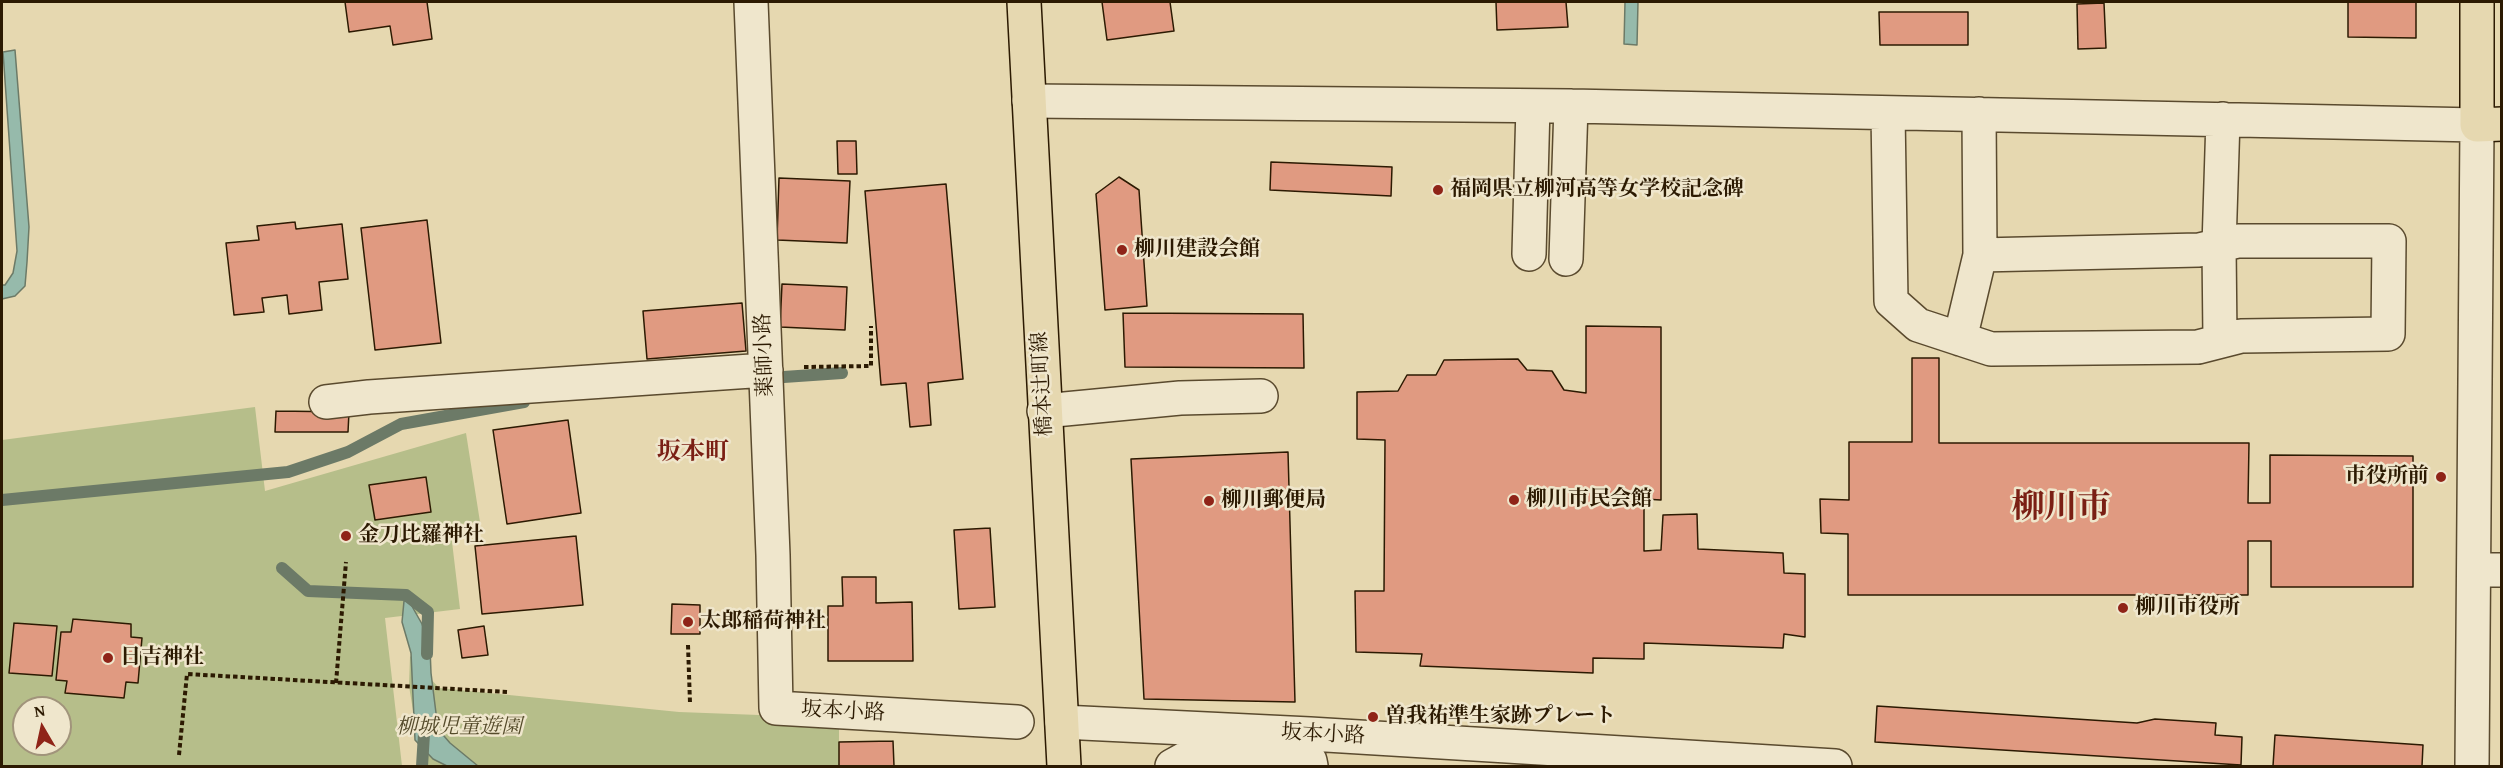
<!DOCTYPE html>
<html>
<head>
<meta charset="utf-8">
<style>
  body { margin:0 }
  #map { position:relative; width:2503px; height:768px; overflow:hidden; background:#e6d8b0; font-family:"Gentium Book Plus",serif }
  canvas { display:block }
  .frame { position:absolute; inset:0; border:3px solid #2c1a02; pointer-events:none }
  .north { position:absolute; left:12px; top:696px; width:60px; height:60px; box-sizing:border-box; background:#efe6cc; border:2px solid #a1947b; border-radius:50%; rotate:351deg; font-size:16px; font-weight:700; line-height:24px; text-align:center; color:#2c1a02 }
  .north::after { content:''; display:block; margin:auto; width:21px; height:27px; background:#8f2418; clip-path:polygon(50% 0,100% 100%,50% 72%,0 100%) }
</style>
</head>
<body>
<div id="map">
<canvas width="2503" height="768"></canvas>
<div class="frame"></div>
<div class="north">N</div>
</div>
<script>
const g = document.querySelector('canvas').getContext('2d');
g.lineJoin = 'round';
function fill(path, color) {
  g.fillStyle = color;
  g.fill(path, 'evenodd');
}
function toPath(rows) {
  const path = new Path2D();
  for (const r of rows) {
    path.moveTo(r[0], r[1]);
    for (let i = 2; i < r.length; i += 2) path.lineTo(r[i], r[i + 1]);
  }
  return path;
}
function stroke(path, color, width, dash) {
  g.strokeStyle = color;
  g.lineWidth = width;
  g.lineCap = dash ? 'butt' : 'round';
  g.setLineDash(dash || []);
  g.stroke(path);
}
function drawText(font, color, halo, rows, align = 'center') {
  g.font = font + ' "Gentium Book Plus","Noto Serif JP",serif';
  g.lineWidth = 5;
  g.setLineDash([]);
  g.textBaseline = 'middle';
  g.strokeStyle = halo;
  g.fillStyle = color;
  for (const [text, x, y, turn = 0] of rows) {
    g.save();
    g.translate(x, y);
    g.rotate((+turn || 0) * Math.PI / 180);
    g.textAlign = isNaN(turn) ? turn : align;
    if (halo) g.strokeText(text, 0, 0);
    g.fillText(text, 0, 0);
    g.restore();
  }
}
const green = toPath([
  [255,407,265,491,466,433,480,522,450,525,460,609,385,618,402,766,2,766,2,440],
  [24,708,60,708,60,744,24,744],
  [410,656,439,688,679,712,839,718,839,766,422,766,409,686]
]);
const water = toPath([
  [1625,2,1638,2,1637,45,1624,44,1625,2],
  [15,50,29,227,27,262,25,286,15,296,2,299,2,285,5,285,13,273,17,251,3,52,15,50],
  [404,601,409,601,422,624,430,648,431,673,438,729,450,743,478,766,447,766,433,759,415,740,411,653,402,622,404,601]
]);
const stream = toPath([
  [769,378,842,373],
  [2,500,288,472,348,452,401,424,524,402],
  [282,568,308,591,406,595,428,612,427,654],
  [422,766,424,734]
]);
const building = toPath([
  [345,2,427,2,432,39,393,45,390,26,349,32,345,2],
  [1102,2,1170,2,1174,31,1107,40,1102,2],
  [1496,2,1566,2,1568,27,1497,30,1496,2],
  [2348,2,2416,2,2416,38,2348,37,2348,2],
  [2104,3,2106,48,2078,49,2077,4,2104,3],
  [1879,12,1968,12,1968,45,1880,45,1879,12],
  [837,141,856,141,857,174,838,174,837,141],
  [1271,162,1392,167,1391,196,1270,190,1271,162],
  [1119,177,1139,190,1147,306,1105,310,1096,194,1119,177],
  [779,178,850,181,847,243,777,240,779,178],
  [946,184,963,379,928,383,931,425,910,427,906,383,881,385,865,191,946,184],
  [427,220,441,343,375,350,361,228,427,220],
  [295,222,296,229,342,224,348,279,319,282,322,310,289,314,287,295,262,298,264,312,234,315,226,243,259,240,257,226,295,222],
  [782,284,847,287,845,330,780,327,782,284],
  [742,303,746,351,647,359,643,311,742,303],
  [1123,313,1303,314,1304,368,1125,367,1123,313],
  [1586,326,1661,327,1661,500,1644,499,1644,551,1661,550,1663,515,1697,514,1698,549,1783,553,1784,573,1805,574,1805,637,1784,634,1783,648,1644,643,1644,659,1593,658,1593,673,1420,666,1422,654,1356,652,1355,591,1384,591,1385,440,1357,439,1357,392,1398,391,1407,375,1436,375,1444,360,1518,359,1527,370,1552,371,1564,390,1586,393,1586,326],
  [1912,358,1939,358,1939,443,2249,443,2248,503,2270,503,2270,455,2413,456,2413,587,2271,587,2271,541,2248,541,2248,595,1848,595,1848,534,1821,533,1820,499,1849,500,1849,442,1912,442,1912,358],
  [276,411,349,412,348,432,275,432,276,411],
  [568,420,581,513,507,524,493,430,568,420],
  [1288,452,1295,702,1144,699,1131,459,1288,452],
  [426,477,431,512,375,520,369,485,426,477],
  [990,528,995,607,959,609,954,530,990,528],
  [576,536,583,605,482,614,475,546,576,536],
  [842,577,876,577,876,603,912,602,913,661,828,661,828,606,843,606,842,577],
  [672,604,700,605,700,634,671,634,672,604],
  [73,619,131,624,131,637,142,638,138,683,126,682,124,698,65,693,67,681,56,680,61,632,71,632,73,619],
  [14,623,57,626,52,676,9,673,14,623],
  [484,626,488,655,462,658,458,630,484,626],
  [1877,706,2137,723,2155,719,2216,723,2215,735,2242,737,2241,765,1875,742,1877,706],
  [2275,735,2423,745,2422,766,2273,766,2275,735],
  [893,741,894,766,839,766,839,742,893,741]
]);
const path = toPath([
  [804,367,871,366,871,326],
  [688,645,690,703],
  [336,683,346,562],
  [179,755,187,674,507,692]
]);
const minor = toPath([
  [751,2,773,555,776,708,1017,722],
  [1029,101,1571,106,2477,125,2472,766],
  [1888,113,1891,301,1918,325,1991,349,2198,347,2241,336,2388,334,2389,241,2238,241,2199,250,1980,255,1979,114],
  [1529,254,1533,106],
  [1566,259,1571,106],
  [1960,339,1980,255],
  [2220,340,2219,246,2223,119],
  [326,402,369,397,766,370],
  [1044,411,1180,398,1261,396],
  [2474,570,2502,570],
  [1062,722,1310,734,1835,766],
  [1172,766,1192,755,1310,761,1311,766]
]);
const major = toPath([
  [1024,2,1064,766],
  [2477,2,2477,125,2502,124]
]);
const markers = [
  [1438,190,6,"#8f2418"],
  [1122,250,6,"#8f2418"],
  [2441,477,6,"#8f2418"],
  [1514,500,6,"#8f2418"],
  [1209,501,6,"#8f2418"],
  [346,536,6,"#8f2418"],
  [2123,608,6,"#8f2418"],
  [688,622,6,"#8f2418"],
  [108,658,6,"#8f2418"],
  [1373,717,6,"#8f2418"]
];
const poiNames = [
  ["福岡県立柳河高等女学校記念碑",1450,190],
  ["柳川建設会館",1134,250],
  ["市役所前",2429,477,"right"],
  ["柳川市民会館",1526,500],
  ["柳川郵便局",1221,501],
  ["金刀比羅神社",358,536],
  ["柳川市役所",2135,608],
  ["太郎稲荷神社",700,622],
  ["日吉神社",120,658],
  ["曽我祐準生家跡プレート",1385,717]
];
const streetNames = [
  ["薬師小路",765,355,-92],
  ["橋本辻町線",1043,384,-93],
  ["坂本小路",843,712,3],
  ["坂本小路",1323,735,3]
];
const parkNames = [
  ["柳城児童遊園",459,728]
];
const quarterNames = [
  ["坂本町",693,453]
];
const townNames = [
  ["柳川市",2061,509]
];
fill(green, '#b6be8a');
fill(water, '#96baab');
stroke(water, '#6c7a67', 1.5);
stroke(stream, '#6c7a67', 12);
fill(building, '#e09a81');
stroke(building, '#2c1a02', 1.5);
stroke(minor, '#5a4a2e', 36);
stroke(major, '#2c1a02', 36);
stroke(path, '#2c1a02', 4, [4.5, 3]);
stroke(minor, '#efe6cc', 33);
stroke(major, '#e6d8b0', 33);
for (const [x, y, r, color] of markers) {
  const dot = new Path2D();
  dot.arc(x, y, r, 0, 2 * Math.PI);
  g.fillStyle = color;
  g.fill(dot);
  stroke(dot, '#efe6cc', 2);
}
drawText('bold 21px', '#2c1a02', '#efe6cc', poiNames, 'left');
drawText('21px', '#2c1a02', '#efe6cc', streetNames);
drawText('italic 21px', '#554b2b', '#efe6cc', parkNames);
drawText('bold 24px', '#7a1f14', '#efe6cc', quarterNames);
drawText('bold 33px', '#7a1f14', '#efe6cc', townNames);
</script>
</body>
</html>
